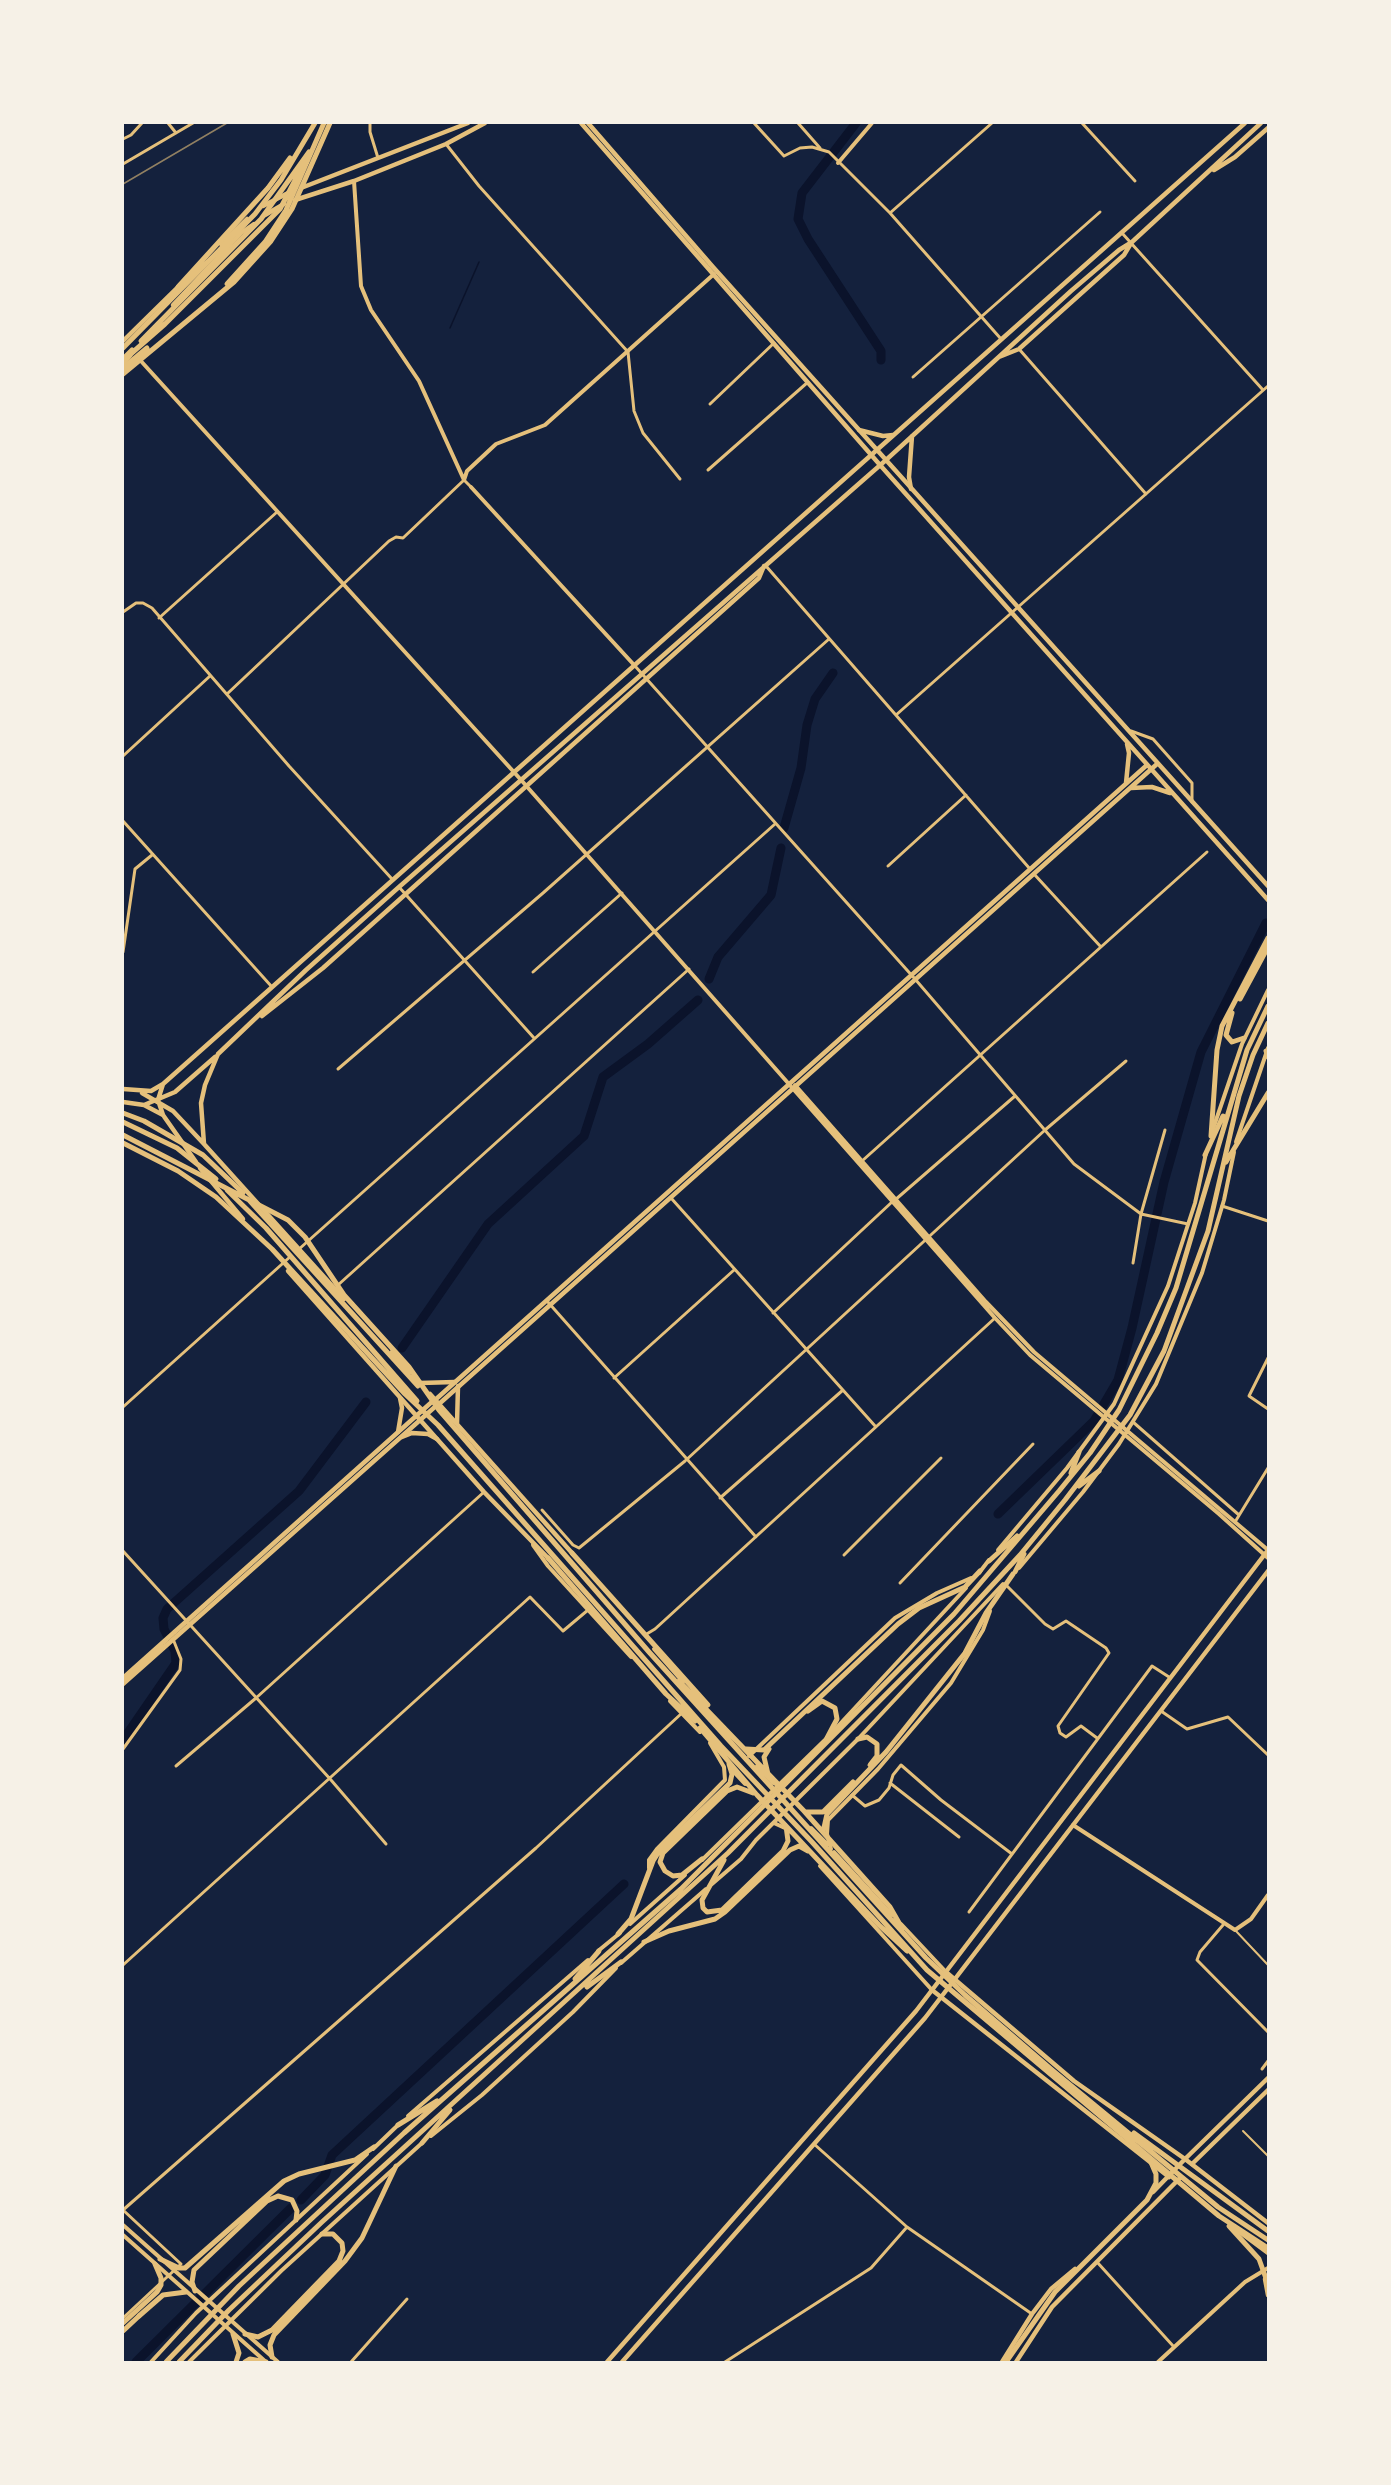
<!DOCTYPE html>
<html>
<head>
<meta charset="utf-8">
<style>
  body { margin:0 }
  #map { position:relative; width:1391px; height:2485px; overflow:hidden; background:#14213d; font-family:"PT Sans",sans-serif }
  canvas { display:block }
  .frame { position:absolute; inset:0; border:124px solid #f6f1e7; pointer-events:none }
</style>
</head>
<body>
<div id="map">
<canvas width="1391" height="2485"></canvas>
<div class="frame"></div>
</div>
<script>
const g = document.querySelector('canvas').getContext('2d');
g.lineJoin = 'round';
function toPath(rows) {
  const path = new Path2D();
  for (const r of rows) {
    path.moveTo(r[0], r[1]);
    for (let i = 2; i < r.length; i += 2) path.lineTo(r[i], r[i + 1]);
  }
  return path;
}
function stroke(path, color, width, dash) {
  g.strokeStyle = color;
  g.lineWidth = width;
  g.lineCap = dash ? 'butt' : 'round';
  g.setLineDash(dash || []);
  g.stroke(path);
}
const stream = toPath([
  [450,328,479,262]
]);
const river = toPath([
  [856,123,802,193,798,219,808,239,881,351,881,360],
  [784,828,801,768,807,725,815,699,833,673],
  [709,979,718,957,771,895,781,848],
  [402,1348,488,1224,584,1136,603,1077,648,1044,698,1000],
  [998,1514,1094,1421,1118,1380,1132,1328,1164,1182,1201,1052,1266,923],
  [123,1740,176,1663,175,1651,164,1629,163,1618,167,1609,299,1491,366,1402],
  [301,2200,325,2175,332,2155,624,1884],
  [136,2362,291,2208]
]);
const pedestrian = toPath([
  [1235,1930,1268,1965],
  [1243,2131,1268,2156]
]);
const minor = toPath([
  [168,123,176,133],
  [370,123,370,132,378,158],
  [754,123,784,156,800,148,812,147,829,152,890,213,1001,339],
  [798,123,820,148],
  [1082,123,1135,181],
  [123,139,131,135,142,123],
  [446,144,479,186,628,352,634,411,643,433,680,479],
  [123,164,193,123],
  [890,213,992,123],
  [1122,233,1263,390],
  [1019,349,1146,494],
  [913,377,1100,212],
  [710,404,774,343],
  [708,470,808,382],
  [766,566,1030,869],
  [123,612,136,603,143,603,152,608,289,766,392,879],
  [159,618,277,512],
  [635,666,915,979,1074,1164,1141,1214,1188,1224],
  [227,694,389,541,396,537,403,538,464,480,471,487],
  [896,715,1268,386],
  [1131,731,1153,739,1192,783,1192,802],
  [123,756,210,676],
  [123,821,272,987],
  [888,866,966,795],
  [1034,874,1101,947],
  [399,887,534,1038],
  [123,952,135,869,152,855],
  [533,972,622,893],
  [338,1069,543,893,829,639],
  [862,1161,1207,852],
  [671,1198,876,1427],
  [895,1200,1015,1096],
  [1222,1206,1268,1221],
  [298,1250,775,824],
  [1133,1263,1141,1214,1165,1130],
  [338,1285,689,969],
  [547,1301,756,1537],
  [773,1313,892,1202],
  [1268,1358,1249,1396,1268,1409],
  [614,1378,734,1270],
  [123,1407,291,1256],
  [1133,1422,1239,1515],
  [720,1498,843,1390],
  [542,1510,573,1545,579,1548,685,1461,1045,1130,1126,1061],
  [1235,1522,1268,1468],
  [123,1551,331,1780,386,1844],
  [844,1555,941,1458],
  [900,1583,1033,1444],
  [1006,1585,1045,1624,1053,1629,1066,1621,1106,1648,1109,1653,1058,1726,1060,1733,1066,1737,1081,1726,1097,1738],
  [645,1635,655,1629,995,1318],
  [1161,1711,1187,1729,1228,1717,1268,1755],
  [123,1749,180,1670,181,1659,173,1639],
  [176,1766,256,1698,484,1492],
  [890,1783,959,1837],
  [852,1795,865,1806,879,1800,889,1788,893,1775,901,1765,941,1800,1012,1854],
  [969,1912,1152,1666,1169,1677],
  [1223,1925,1200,1952,1197,1960,1268,2032],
  [123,1965,530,1597,563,1631,588,1610],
  [1262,2069,1268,2061],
  [814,2144,907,2227,1032,2314],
  [123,2210,536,1848,682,1713],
  [1097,2262,1174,2347],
  [123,2318,181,2264,123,2210],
  [351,2362,407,2299],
  [725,2362,871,2268,907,2227]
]);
const tertiary = toPath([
  [838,163,872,123],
  [354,181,361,286,371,310,419,381,464,480],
  [140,360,522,781,995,1318,1030,1355,1219,1514,1268,1558],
  [464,480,467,471,496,444,545,425,714,274],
  [471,487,635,666],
  [795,1085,986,1302,1034,1352,1268,1550],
  [1213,1129,1242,1044,1268,990],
  [1236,1142,1268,1048],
  [533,1545,548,1566,631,1657],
  [998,1550,1067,1468,1114,1404,1168,1286,1195,1203,1206,1153],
  [1019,1568,1083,1492,1119,1444,1156,1384,1202,1273,1224,1200,1234,1152],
  [979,1573,989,1560],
  [654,1649,683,1682],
  [670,1701,700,1732],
  [749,1756,895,1618,937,1593,971,1578],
  [757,1766,773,1783,778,1785],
  [732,1770,745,1784],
  [774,1823,787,1829],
  [1073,1825,1235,1930,1251,1919,1268,1895],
  [811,1828,827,1844],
  [831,1849,827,1834,828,1820,878,1769,951,1683,983,1630,990,1611],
  [834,1852,892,1915],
  [702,1860,827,1738,966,1588],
  [820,1866,932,1990],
  [649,1868,649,1860,657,1849,725,1780,724,1767,710,1743],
  [712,1884,741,1859,756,1840,858,1739,1003,1584],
  [630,1924,685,1875],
  [901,1924,946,1972],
  [598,1951,620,1933],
  [621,1963,706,1889],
  [408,2116,588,1960],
  [431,2136,482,2095,573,2012,616,1968],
  [373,2149,398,2125],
  [123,2225,278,2362],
  [123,2235,266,2362],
  [151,2362,196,2313,367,2154],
  [189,2362,281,2271,422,2143],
  [1158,2362,1245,2282,1268,2268]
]);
const secondary = toPath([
  [581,123,880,465,1268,900],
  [588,123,713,267,1268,886],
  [1126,783,1129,753,1127,744],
  [1131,788,1152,787,1170,793],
  [435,1400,1147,765],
  [439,1404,1157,764],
  [398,1432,402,1408,400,1398],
  [402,1437,412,1433,428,1434,437,1439],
  [1185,2159,1268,2078],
  [1192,2164,1268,2090],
  [1265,2279,1268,2295],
  [607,2362,916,2011,1268,1550],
  [622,2362,925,2018,1268,1571]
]);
const primary = toPath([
  [1214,170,1235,157,1268,128],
  [301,188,468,123],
  [295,200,354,181,446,144,485,123],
  [263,206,290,192],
  [265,215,284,204],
  [221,244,247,219],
  [173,305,241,233,254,224],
  [123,341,179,286],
  [999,357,1019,349,1124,255,1130,245],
  [123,364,133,352],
  [859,430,883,436,893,435],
  [911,489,909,477,912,436],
  [262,1016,323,968,759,578,764,566],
  [163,1084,158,1100,163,1115],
  [123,1089,151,1091,163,1084,1245,123],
  [142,1093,173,1111,204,1144],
  [123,1102,144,1105,163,1115,196,1162],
  [144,1105,175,1092,215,1057],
  [200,1168,243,1219],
  [288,1271,484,1492,548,1558],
  [344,1299,204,1144,201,1103,205,1085,218,1054,306,970,399,887,886,460,1071,291,1119,250,1132,242,1261,123],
  [392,1352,410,1372],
  [420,1383,455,1382],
  [430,1394,572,1553],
  [457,1424,458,1386],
  [123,1678,434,1400],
  [123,1684,437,1405],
  [946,1972,1074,2081,1185,2159,1268,2223],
  [932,1990,1169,2177],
  [1153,2192,1185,2159],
  [1237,2230,1268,2253],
  [1002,2362,1032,2314,1051,2289,1075,2269],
  [1016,2362,1052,2307,1179,2179]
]);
const trunk = toPath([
  [227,284,265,242,286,210,324,123],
  [178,287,268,188,290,158],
  [141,341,261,219,309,152],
  [123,348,255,214,281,180,315,123],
  [133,352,165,324,280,209,302,167],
  [123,359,132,350],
  [123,368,147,348],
  [123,374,234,282,271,241,292,209,330,123],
  [1240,999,1268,947],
  [1232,1013,1226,1035,1232,1042,1244,1038],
  [1266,1051,1268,1057],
  [123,1113,144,1121,203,1155,243,1193],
  [123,1122,177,1148,216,1179],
  [123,1135,288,1220,305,1237,344,1295,409,1367,439,1410,649,1652,926,1958,965,1995,1052,2070,1218,2207,1268,2240],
  [1211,1136,1217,1050,1222,1026,1268,938],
  [123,1143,178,1171,216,1197,272,1249,405,1394,438,1425,721,1746,812,1842,927,1970,1219,2216,1268,2248],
  [1205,1155,1223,1116],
  [1226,1162,1268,1093],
  [227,1190,266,1228,417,1401],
  [249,1200,418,1386],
  [1071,1473,1079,1452],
  [1079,1486,1099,1471],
  [572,1553,708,1705],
  [548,1558,666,1694,695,1721],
  [989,1561,1017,1536],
  [1015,1572,1024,1554],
  [679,1681,804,1811,890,1907,902,1928],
  [808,1711,822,1701,835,1708,837,1719,827,1738],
  [700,1728,757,1795,879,1925,907,1951],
  [858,1739,867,1737,877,1744,877,1756,870,1765],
  [746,1749,764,1750,898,1624,919,1608,965,1587,980,1571],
  [768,1774,764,1757,769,1749],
  [806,1812,823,1812,853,1782],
  [823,1832,827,1814,886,1752,965,1653,986,1613,1013,1574],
  [702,1859,682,1875,673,1876,665,1871,660,1862,663,1853,727,1791,737,1787,753,1793],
  [724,1860,702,1900,703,1908,707,1912,722,1910,783,1851,788,1841,786,1826],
  [618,1934,631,1919,653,1861,660,1850,730,1783,732,1774,729,1764],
  [644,1942,669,1931,715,1919,725,1912,790,1850,799,1846,808,1851],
  [575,1979,599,1951],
  [587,1987,621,1962],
  [398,2125,437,2101],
  [1134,2133,1268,2231],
  [422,2143,450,2110],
  [1229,2226,1259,2259,1268,2284],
  [160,2259,179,2268,185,2268,284,2181,299,2174,355,2160,374,2147],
  [195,2291,192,2282,194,2270,267,2201,278,2196,292,2200,297,2211,296,2220],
  [139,2316,163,2295,186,2292],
  [123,2323,157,2292,161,2285,161,2278,155,2264],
  [233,2334,239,2353,236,2362],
  [245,2334,258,2337,272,2330,339,2261,343,2251,342,2243,333,2234,322,2234],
  [272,2357,270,2345,274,2335,345,2261,362,2238,396,2166],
  [166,2362,239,2286,404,2133,681,1889,954,1614,1059,1491,1090,1453,1119,1410,1157,1333,1176,1288,1247,1050,1268,1006],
  [179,2362,229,2310,322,2222,728,1853,959,1621,1020,1555,1065,1500,1130,1415,1164,1351,1208,1231,1239,1096,1253,1055,1268,1023],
  [245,2362,250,2359,266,2362],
  [1006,2362,1055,2292,1147,2200,1156,2183,1156,2174,1150,2160]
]);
const motorway = toPath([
  [123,2331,139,2316]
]);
const rail = toPath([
  [123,184,227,123]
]);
stroke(stream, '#0b132b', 1.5);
stroke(river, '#0b132b', 9);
stroke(pedestrian, '#e5c07b', 2);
stroke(minor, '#e5c07b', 3);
stroke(tertiary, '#e5c07b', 4);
stroke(secondary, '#e5c07b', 4.5);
stroke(primary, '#e5c07b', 4.5);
stroke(trunk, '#e5c07b', 5);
stroke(motorway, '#e5c07b', 5);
stroke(rail, '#918062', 1.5);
</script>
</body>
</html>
